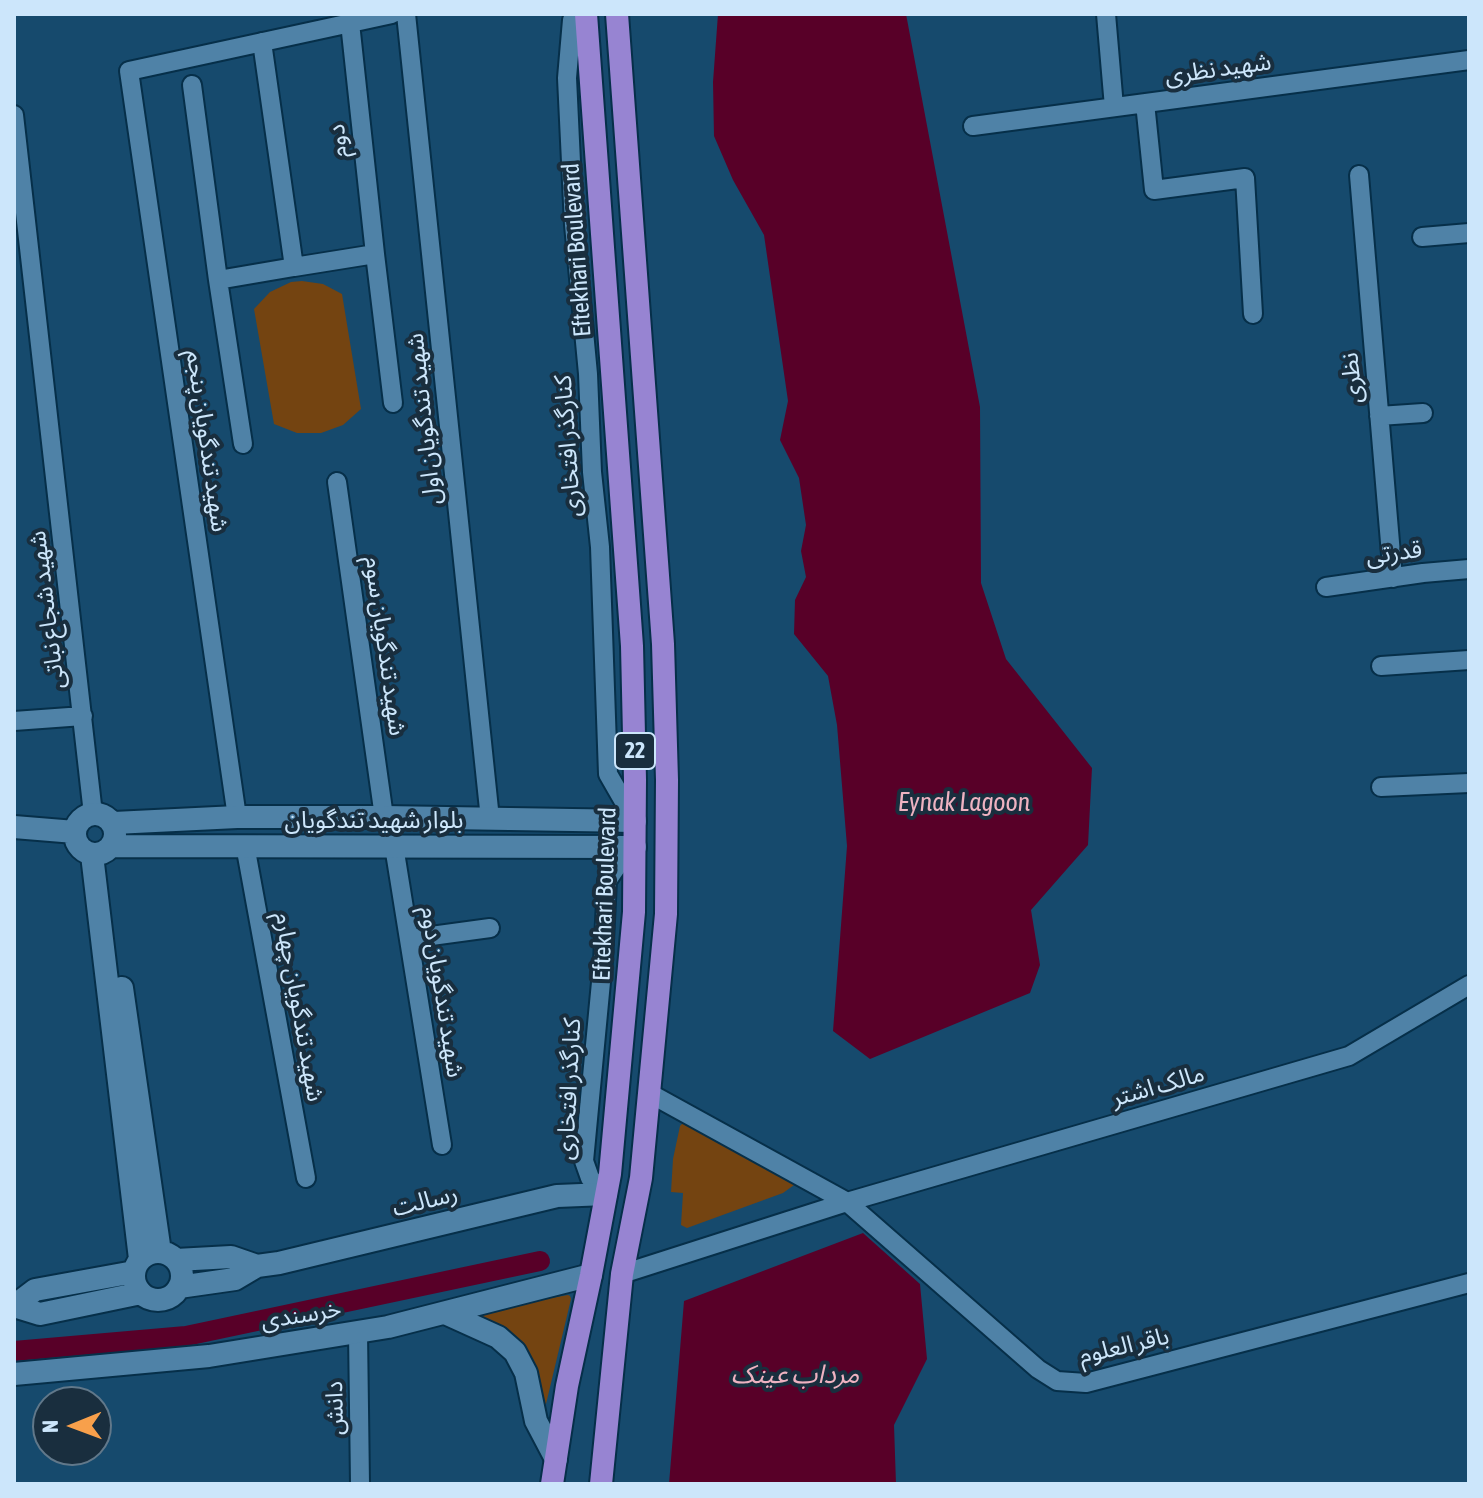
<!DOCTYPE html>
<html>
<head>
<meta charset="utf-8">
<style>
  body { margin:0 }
  #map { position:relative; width:1483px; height:1498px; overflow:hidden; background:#164a6d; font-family:"Asap Condensed",sans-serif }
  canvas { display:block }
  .frame { position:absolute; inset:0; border:16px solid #cce6fb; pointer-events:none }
  .north { position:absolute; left:32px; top:1386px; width:80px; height:80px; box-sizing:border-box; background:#192e3e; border:2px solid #61788a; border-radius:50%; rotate:269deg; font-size:22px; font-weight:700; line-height:32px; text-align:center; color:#cce6fb }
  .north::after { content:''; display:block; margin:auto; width:28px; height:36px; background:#f8a04b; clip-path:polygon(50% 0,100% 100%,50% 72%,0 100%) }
</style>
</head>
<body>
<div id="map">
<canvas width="1483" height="1498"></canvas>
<div class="frame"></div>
<div class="north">N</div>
</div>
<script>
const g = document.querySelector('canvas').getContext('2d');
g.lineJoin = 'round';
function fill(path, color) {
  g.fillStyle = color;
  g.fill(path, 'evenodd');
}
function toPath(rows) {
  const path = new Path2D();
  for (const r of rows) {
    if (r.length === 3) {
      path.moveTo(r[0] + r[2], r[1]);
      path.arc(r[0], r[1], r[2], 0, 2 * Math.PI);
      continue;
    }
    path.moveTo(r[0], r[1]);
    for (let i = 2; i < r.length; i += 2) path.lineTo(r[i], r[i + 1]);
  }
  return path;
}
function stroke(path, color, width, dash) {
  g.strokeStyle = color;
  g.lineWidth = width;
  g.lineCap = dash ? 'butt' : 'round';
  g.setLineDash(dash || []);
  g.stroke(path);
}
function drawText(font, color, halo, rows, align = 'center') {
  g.font = font + ' "Asap Condensed","Noto Sans Arabic",sans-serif';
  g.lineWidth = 8;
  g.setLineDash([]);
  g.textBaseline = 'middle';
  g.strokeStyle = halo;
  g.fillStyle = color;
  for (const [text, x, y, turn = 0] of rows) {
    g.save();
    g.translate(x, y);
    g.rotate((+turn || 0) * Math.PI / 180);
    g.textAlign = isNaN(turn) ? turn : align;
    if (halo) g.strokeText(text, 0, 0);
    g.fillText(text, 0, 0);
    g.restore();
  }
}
const green = toPath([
  [302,281,323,284,342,294,361,409,343,425,321,433,297,433,274,424,254,309,270,292,291,282],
  [684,1122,686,1123,794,1185,783,1193,687,1228,681,1225,683,1193,671,1192,673,1159,680,1126],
  [568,1295,570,1296,571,1299,546,1404,543,1403,525,1348,520,1340,506,1327,484,1318,481,1313,485,1310]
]);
const water = toPath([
  [718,14,906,14,980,407,981,583,1006,659,1092,768,1088,845,1031,910,1040,965,1030,993,870,1059,833,1031,847,846,837,725,828,676,794,634,795,600,806,577,801,551,806,525,799,478,780,440,788,401,764,235,733,180,714,136,713,82],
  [863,1233,920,1284,927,1359,894,1425,896,1484,669,1484,684,1301]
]);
const canal = toPath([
  [14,1351,186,1336,540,1261]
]);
const minor = toPath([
  [406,14,490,819],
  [576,14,572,20,567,78,574,225,588,374,592,472,600,547,608,774,635,821],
  [1106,14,1114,107],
  [350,23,375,254],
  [262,42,294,267,375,254,393,403],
  [192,85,218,280,294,267],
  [1145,103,1154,190,1245,178,1253,314],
  [14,115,93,814],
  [973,126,1469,60],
  [1359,175,1393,578],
  [1422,237,1469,233],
  [218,280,243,444],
  [1379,416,1423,413],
  [337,482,384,817],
  [1326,587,1423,573,1469,569],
  [1381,666,1469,660],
  [14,721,83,716],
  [1381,787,1469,783],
  [237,817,129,71,392,14],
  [245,845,306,1178],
  [394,846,442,1145],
  [409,939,490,928],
  [649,1093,847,1202,1038,1369,1057,1381,1086,1383,1469,1283],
  [606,1194,590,1178,584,1161,603,961,607,881,620,862,635,847],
  [622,1274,847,1202,1349,1056,1469,985],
  [358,1332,360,1484]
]);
const tertiary = toPath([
  [95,834,20],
  [114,823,237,817,384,817,635,821],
  [14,827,75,832],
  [113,846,635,847],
  [92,855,140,1259],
  [122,988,160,1252],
  [158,1276,24],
  [176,1260,231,1257,257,1266],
  [179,1287,235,1279,257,1266,279,1263,557,1196,606,1194],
  [14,1306,40,1314,141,1293],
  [14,1306,35,1290,134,1272],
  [445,1313,498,1337,515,1352,526,1373,536,1421,556,1459],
  [14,1374,209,1356,388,1327,591,1275]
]);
const trunk = toPath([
  [552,1484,567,1386,591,1275,610,1174,634,912,635,780,632,646,586,14],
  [601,1484,622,1274,641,1178,666,914,667,780,663,644,617,14]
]);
const shields = [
  [635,751,40]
];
const shieldNames = [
  ["22",635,751]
];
const streetNames = [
  ["شهید نظری",1218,69,-8],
  ["دوم",338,141,-96],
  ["Eftekhari Boulevard",577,250,-94],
  ["نظری",1352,378,-95],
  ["شهید تندگویان اول",424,419,-96],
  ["شهید تندگویان پنجم",207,441,82],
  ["کنارگذر افتخاری",568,446,-94],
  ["قدرتی",1394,553,-8],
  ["شهید شجاع نباتی",47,610,-97],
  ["شهید تندگویان سوم",385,646,82],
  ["بلوار شهید تندگویان",374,820],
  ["Eftekhari Boulevard",605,894,-88],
  ["شهید تندگویان دوم",442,992,81],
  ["شهید تندگویان چهارم",299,1007,80],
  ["مالک اشتر",1158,1086,-16],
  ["کنارگذر افتخاری",569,1089,-87],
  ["رسالت",425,1201,-14],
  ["خرسندی",301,1315,-9],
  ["باقر العلوم",1124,1346,-13],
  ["دانش",335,1408,-91]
];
const waterNames = [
  ["Eynak Lagoon",964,803],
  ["مرداب عینک",795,1375]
];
fill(green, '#744411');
fill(water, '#580028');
stroke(canal, '#580028', 20);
stroke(minor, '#062f49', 22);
stroke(tertiary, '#062f49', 26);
stroke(trunk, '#062f49', 26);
stroke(minor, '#4f82a7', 18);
stroke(tertiary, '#4f82a7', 22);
stroke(trunk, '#9784d2', 22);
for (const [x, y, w] of shields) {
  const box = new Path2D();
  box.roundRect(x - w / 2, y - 18, w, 36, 6);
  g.fillStyle = '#192e3e';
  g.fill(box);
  stroke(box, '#cce6fb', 2);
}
drawText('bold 22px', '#cce6fb', null, shieldNames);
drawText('24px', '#cce6fb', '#192e3e', streetNames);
drawText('italic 26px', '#eeb2c1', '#192e3e', waterNames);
</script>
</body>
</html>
